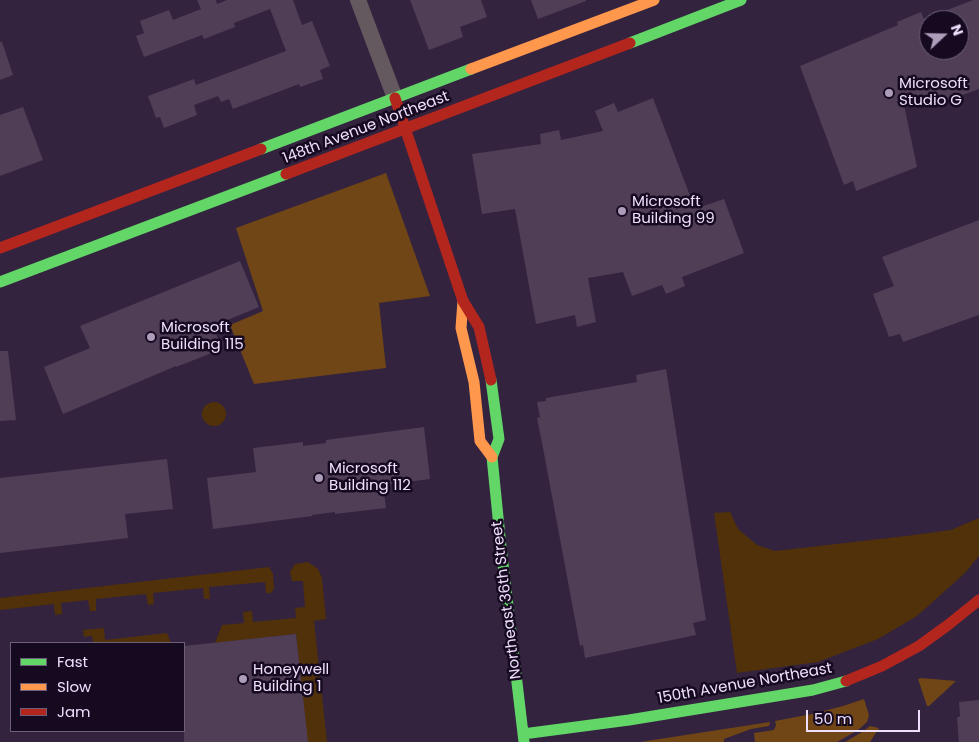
<!DOCTYPE html>
<html>
<head>
<meta charset="utf-8">
<style>
  body { margin:0 }
  #map { position:relative; width:979px; height:742px; overflow:hidden; background:#33233f; font-family:Poppins,sans-serif }
  canvas { display:block }
  .legend { position:absolute; left:10px; top:642px; width:175px; height:90px; box-sizing:border-box; background:#160a20; border:1px solid #6d5f79; margin:0; padding:6px 9px; list-style:none; font-size:15px; color:#efdffe }
  .legend li { display:flex; align-items:center; gap:10px; height:25px }
  .legend b { width:25px; border:1px solid #6d5f79 }
  .north { position:absolute; left:919px; top:10px; width:50px; height:50px; box-sizing:border-box; background:#160a20; border:1px solid #6d5f79; border-radius:50%; rotate:69deg; font-size:14px; font-weight:700; line-height:20px; text-align:center; color:#efdffe }
  .north::after { content:''; display:block; margin:auto; width:18px; height:22px; background:#ad9dbb; clip-path:polygon(50% 0,100% 100%,50% 72%,0 100%) }
  .scale { position:absolute; left:806px; top:710px; width:114px; height:22px; box-sizing:border-box; border:2px solid #efdffe; border-top:0; padding-left:6px; font-size:15px; line-height:18px; white-space:nowrap; color:#efdffe; -webkit-text-stroke:4px #160a20; paint-order:stroke }
</style>
</head>
<body>
<div id="map">
<canvas width="979" height="742"></canvas>
<ul class="legend">
<li><b style="height:6px;background:#63d668"></b>Fast</li>
<li><b style="height:6px;background:#ff974d"></b>Slow</li>
<li><b style="height:6px;background:#b3261e"></b>Jam</li>
</ul>
<div class="north">N</div>
<div class="scale">50 m</div>
</div>
<script>
const g = document.querySelector('canvas').getContext('2d');
g.lineJoin = 'round';
function fill(path, color) {
  g.fillStyle = color;
  g.fill(path, 'evenodd');
}
function toPath(rows) {
  const path = new Path2D();
  for (const r of rows) {
    if (r.length === 3) {
      path.moveTo(r[0] + r[2], r[1]);
      path.arc(r[0], r[1], r[2], 0, 2 * Math.PI);
      continue;
    }
    path.moveTo(r[0], r[1]);
    for (let i = 2; i < r.length; i += 2) path.lineTo(r[i], r[i + 1]);
  }
  return path;
}
function stroke(path, color, width, dash) {
  g.strokeStyle = color;
  g.lineWidth = width;
  g.lineCap = dash ? 'butt' : 'round';
  g.setLineDash(dash || []);
  g.stroke(path);
}
function drawText(font, color, halo, rows, align = 'center') {
  g.font = font + ' Poppins,sans-serif';
  g.lineWidth = 5;
  g.setLineDash([]);
  g.textBaseline = 'middle';
  g.strokeStyle = halo;
  g.fillStyle = color;
  for (const [text, x, y, turn = 0] of rows) {
    g.save();
    g.translate(x, y);
    g.rotate((+turn || 0) * Math.PI / 180);
    g.textAlign = isNaN(turn) ? turn : align;
    if (halo) g.strokeText(text, 0, 0);
    g.fillText(text, 0, 0);
    g.restore();
  }
}
const green = toPath([
  [214,414,12],
  [730,512,738,529,757,545,775,551,906,536,951,530,979,518,979,556,965,573,917,616,878,639,818,662,737,673,714,513],
  [308,562,318,569,322,578,326,619,314,621,327,742,307,742,296,634,215,643,222,625,244,623,243,612,252,611,253,622,296,618,295,608,305,607,303,581,292,581,290,572,295,564],
  [269,567,273,574,274,589,271,593,266,593,265,582,209,587,210,599,204,599,203,588,153,593,154,604,148,605,146,594,96,599,96,611,90,611,88,600,61,603,62,614,55,615,54,604,0,610,0,598],
  [104,628,105,640,167,633,171,643,93,643,92,636,84,637,83,630]
]);
const forest = toPath([
  [386,173,430,296,379,303,386,368,254,384,230,325,263,311,236,228],
  [921,678,956,681,929,706,927,706,918,679],
  [864,699,869,715,867,722,858,730,837,742,755,742,754,733,774,730,776,725,775,721,812,714,843,706],
  [770,722,769,726,751,729,724,739,724,742,640,742],
  [870,726,879,728,870,742,845,742,862,732]
]);
const building = toPath([
  [197,0,216,0,217,4,227,0,293,0,302,25,312,21,330,66,320,70,323,79,300,87,299,84,233,109,229,99,221,102,218,96,194,105,197,115,164,128,160,117,156,118,148,96,194,79,196,85,286,51,270,9,234,23,235,27,204,39,202,35,144,57,136,36,144,33,140,21,169,10,173,20,201,9],
  [410,0,481,0,487,17,460,27,463,37,429,50],
  [531,0,586,0,586,1,538,19],
  [973,0,979,0,979,89,930,107,926,97,904,105,917,167,856,191,853,181,844,185,800,66,898,25,897,22,921,12,924,19],
  [929,20,959,20,959,50,929,50],
  [0,42,2,42,13,75,0,80],
  [653,98,695,209,724,199,744,253,682,277,685,286,666,294,662,285,632,296,623,272,588,278,596,322,577,327,575,315,536,324,515,209,482,214,472,154,541,144,540,134,559,130,561,140,603,131,595,111,614,103,618,112],
  [23,107,43,160,0,176,0,115],
  [979,220,979,315,903,342,900,334,889,337,873,294,894,286,882,257],
  [240,261,259,307,213,326,222,349,176,367,176,366,63,414,44,367,90,348,80,326],
  [0,351,8,351,16,420,0,421],
  [666,369,706,620,693,623,696,635,585,658,583,645,580,646,543,448,537,418,540,417,537,402,546,401,546,398,637,382,636,375],
  [424,427,430,479,383,485,386,508,335,514,335,512,312,515,312,516,213,529,207,478,256,472,253,448,303,442,303,446,326,443,326,440],
  [167,459,173,509,125,514,128,538,0,553,0,478],
  [296,634,308,742,184,742,184,646],
  [979,700,979,742,959,742,957,718,960,716,959,702]
]);
const street = toPath([
  [358,0,395,98]
]);
const fast = toPath([
  [630,43,741,0],
  [261,149,471,69],
  [0,282,286,174],
  [491,380,499,439,492,457,501,547,524,742],
  [523,734,629,720,813,690,846,681]
]);
const slow = toPath([
  [471,69,654,0],
  [463,301,461,328,474,382,480,441,492,457]
]);
const jam = toPath([
  [395,98,463,301,479,327,491,380],
  [286,174,630,43],
  [0,248,261,149],
  [846,681,882,666,919,646,948,625,979,600]
]);
const markers = [
  [889,93,5,"#ad9dbb"],
  [622,211,5,"#ad9dbb"],
  [151,337,5,"#ad9dbb"],
  [319,478,5,"#ad9dbb"],
  [243,679,5,"#ad9dbb"]
];
const poiNames = [
  ["Microsoft",899,84],
  ["Studio G",899,101],
  ["Microsoft",632,202],
  ["Building 99",632,219],
  ["Microsoft",161,328],
  ["Building 115",161,345],
  ["Microsoft",329,469],
  ["Building 112",329,486],
  ["Honeywell",253,670],
  ["Building 1",253,687]
];
const streetNames = [
  ["148th Avenue Northeast",366,128,-21],
  ["Northeast 36th Street",507,600,-97],
  ["150th Avenue Northeast",745,684,-10]
];
fill(green, '#513109');
fill(forest, '#704616');
fill(building, '#503e57');
stroke(street, '#64595e', 16);
stroke(fast, '#63d668', 11);
stroke(slow, '#ff974d', 11);
stroke(jam, '#b3261e', 11);
for (const [x, y, r, color] of markers) {
  const dot = new Path2D();
  dot.arc(x, y, r, 0, 2 * Math.PI);
  g.fillStyle = color;
  g.fill(dot);
  stroke(dot, '#160a20', 2);
}
drawText('15px', '#efdffe', '#160a20', poiNames, 'left');
drawText('15px', '#efdffe', '#160a20', streetNames);
</script>
</body>
</html>
